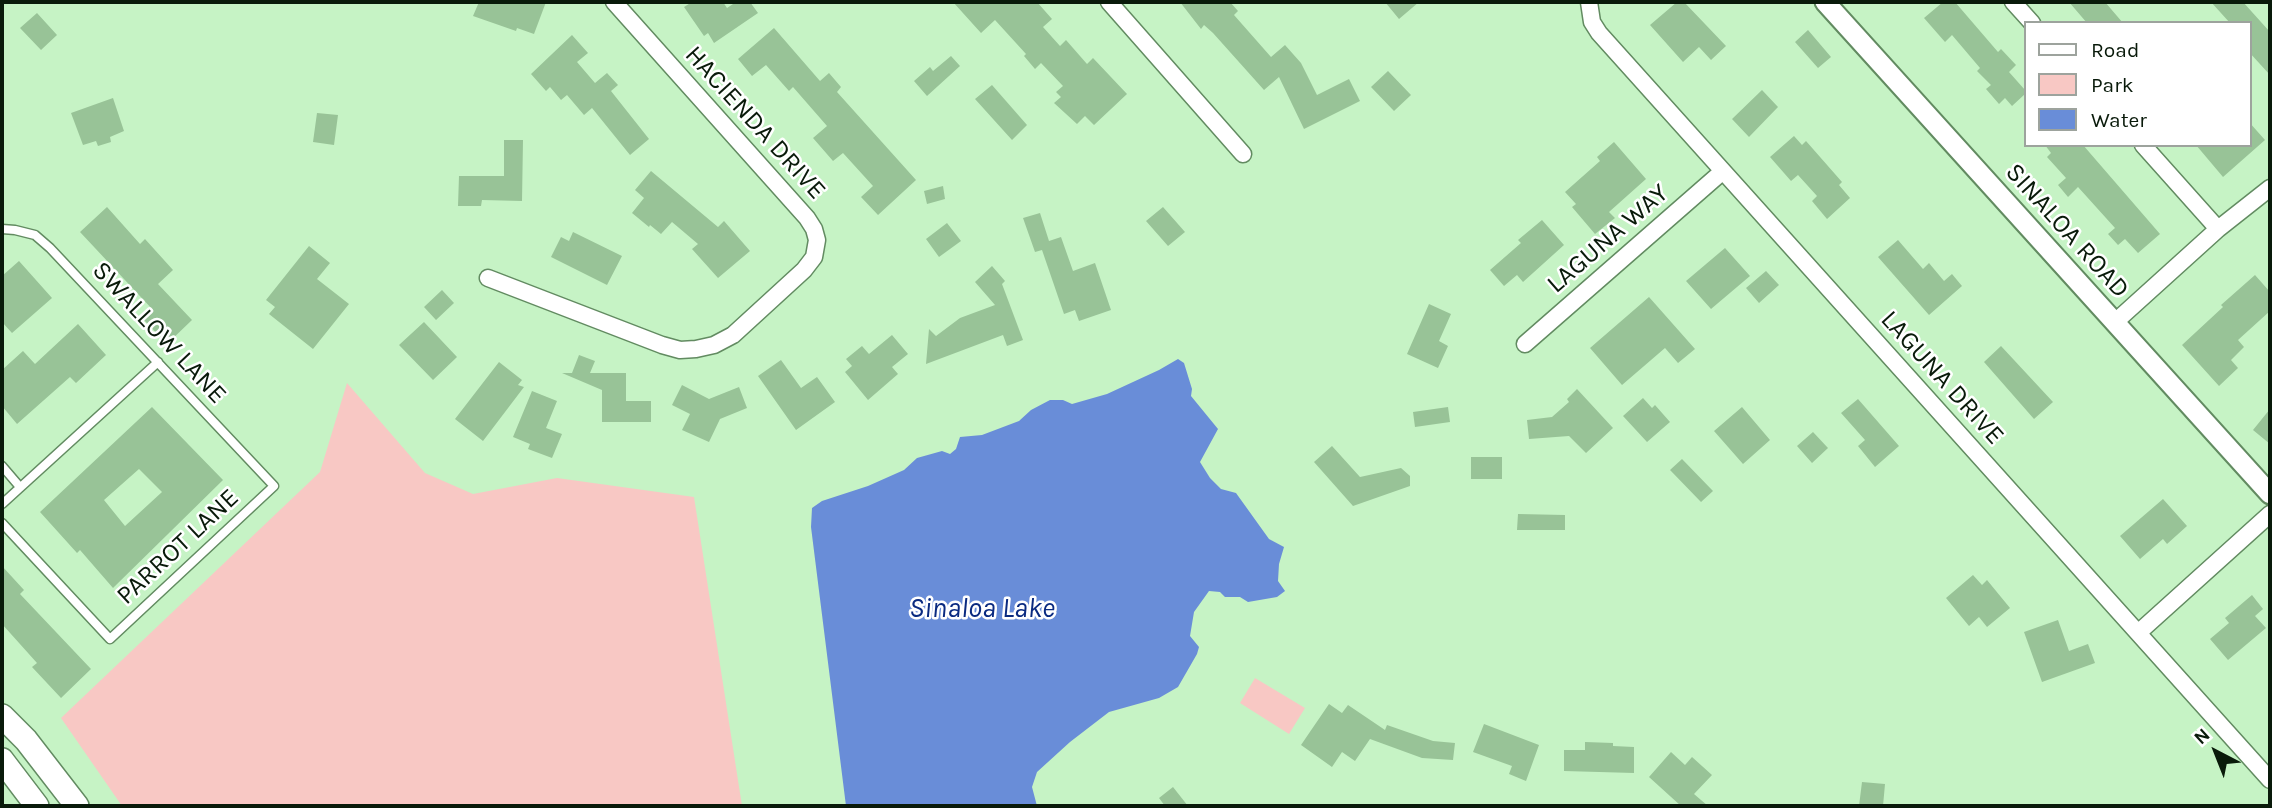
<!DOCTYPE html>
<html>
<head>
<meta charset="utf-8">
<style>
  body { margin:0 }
  #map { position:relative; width:2272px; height:808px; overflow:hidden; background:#c6f3c5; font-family:Karla,sans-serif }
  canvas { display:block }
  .frame { position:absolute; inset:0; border:4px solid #091a0a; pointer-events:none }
  .legend { position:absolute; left:2024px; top:21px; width:228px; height:126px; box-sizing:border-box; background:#fff; border:2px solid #9da39d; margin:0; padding:9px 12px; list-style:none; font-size:21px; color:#091a0a }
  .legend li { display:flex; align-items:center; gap:14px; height:35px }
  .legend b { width:35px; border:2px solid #9da39d }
  .north { position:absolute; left:2181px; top:717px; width:70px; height:70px; -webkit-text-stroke:5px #fff; paint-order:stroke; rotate:318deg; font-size:19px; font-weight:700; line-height:28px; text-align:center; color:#091a0a }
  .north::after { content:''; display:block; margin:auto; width:24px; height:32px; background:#091a0a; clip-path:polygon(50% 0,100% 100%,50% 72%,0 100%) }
</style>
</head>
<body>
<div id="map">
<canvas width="2272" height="808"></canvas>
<div class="frame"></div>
<ul class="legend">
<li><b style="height:9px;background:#fff"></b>Road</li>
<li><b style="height:19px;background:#f8c8c4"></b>Park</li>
<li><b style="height:19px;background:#698dd8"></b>Water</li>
</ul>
<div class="north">N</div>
</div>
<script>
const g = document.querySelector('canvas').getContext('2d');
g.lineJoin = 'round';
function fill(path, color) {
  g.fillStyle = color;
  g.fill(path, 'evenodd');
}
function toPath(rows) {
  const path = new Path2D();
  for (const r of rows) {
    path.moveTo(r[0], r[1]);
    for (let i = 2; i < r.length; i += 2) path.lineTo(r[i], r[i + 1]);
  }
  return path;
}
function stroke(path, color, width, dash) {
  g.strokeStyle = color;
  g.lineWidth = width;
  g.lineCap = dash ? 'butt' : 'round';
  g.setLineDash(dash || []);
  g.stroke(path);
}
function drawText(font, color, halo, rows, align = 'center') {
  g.font = font + ' Karla,sans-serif';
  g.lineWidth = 5;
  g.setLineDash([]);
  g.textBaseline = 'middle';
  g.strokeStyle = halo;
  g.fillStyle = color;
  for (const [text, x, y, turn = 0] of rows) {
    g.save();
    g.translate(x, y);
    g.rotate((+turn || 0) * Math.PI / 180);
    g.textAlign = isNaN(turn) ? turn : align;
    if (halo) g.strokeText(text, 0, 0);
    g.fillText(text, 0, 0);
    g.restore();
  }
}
const green = toPath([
  [347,383,425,473,473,494,557,478,694,497,742,806,122,806,61,718,320,472],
  [1255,678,1305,708,1289,734,1240,703]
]);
const water = toPath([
  [1178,359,1184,363,1192,389,1191,396,1218,429,1200,462,1210,478,1221,489,1236,493,1269,539,1284,547,1279,564,1278,581,1285,591,1277,597,1248,602,1240,597,1225,597,1220,592,1209,591,1194,612,1190,636,1199,647,1197,654,1178,687,1159,698,1109,712,1070,742,1037,772,1032,787,1037,806,846,806,811,527,812,508,822,501,868,486,904,470,917,458,942,451,950,454,956,449,960,437,982,435,1019,421,1031,410,1050,400,1063,400,1072,404,1107,394,1159,370]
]);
const building = toPath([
  [479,2,546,2,534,34,517,28,516,31,473,16],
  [692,2,723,2,727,8,736,2,750,2,758,13,714,43,708,33,704,36,684,7],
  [953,2,1037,2,1052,19,1043,27,1060,46,1066,40,1087,64,1093,58,1127,94,1094,125,1085,116,1077,124,1054,103,1061,97,1056,92,1063,86,1041,63,1035,69,1024,56,1026,54,995,20,981,33],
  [1180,2,1230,2,1238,11,1234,15,1271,57,1285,45,1301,63,1317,95,1349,79,1360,101,1304,129,1279,77,1264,90,1213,33,1204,25,1201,29],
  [1385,2,1419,2,1399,19],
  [1677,2,1684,2,1726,46,1711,60,1699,47,1683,62,1650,25],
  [1943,2,1955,2,1998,52,2001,49,2016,65,2009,72,2025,90,2025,94,2012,106,2005,98,1999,104,1986,89,1991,85,1977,71,1980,68,1952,35,1945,42,1924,18],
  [2069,2,2105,2,2123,23,2087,23],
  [2211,2,2243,2,2270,32,2270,75,2249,52,2249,23,2230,23],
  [37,13,57,35,41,50,20,28],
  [774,28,820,81,829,73,841,87,837,92,916,180,878,215,861,197,873,186,843,153,833,161,813,138,827,126,793,87,789,91,766,65,752,76,738,59],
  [1808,30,1831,57,1818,68,1795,42],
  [572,35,588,53,577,62,595,83,607,73,618,85,611,91,649,139,630,155,592,108,584,115,567,95,561,100,550,87,546,91,531,74],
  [951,56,960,66,927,96,914,81,930,67,933,71],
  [1388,71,1411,95,1394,111,1371,87],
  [992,85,1027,125,1012,140,975,99],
  [1762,90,1778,107,1749,137,1732,119],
  [113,98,124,131,110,137,111,142,98,146,96,141,83,145,71,113],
  [317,113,338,115,334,145,313,142],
  [2249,122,2265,140,2223,177,2196,145,2249,145],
  [1794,136,1802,145,1806,141,1842,182,1839,185,1850,198,1827,219,1812,201,1817,196,1798,175,1791,181,1770,157],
  [504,140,523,140,522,201,482,200,481,206,458,206,459,176,504,176],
  [1614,142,1646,179,1609,212,1615,218,1595,234,1572,207,1576,204,1565,192,1600,161,1597,157],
  [2045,145,2083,145,2160,234,2138,253,2125,239,2118,245,2108,234,2115,228,2078,187,2068,197,2058,185,2066,178,2047,157,2051,153],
  [651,171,718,227,724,221,750,251,718,278,692,249,698,244,672,222,661,234,650,225,649,227,632,213,644,198,635,190],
  [943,186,945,199,927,204,924,191],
  [107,207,140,244,145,239,173,270,158,284,192,320,167,344,143,319,153,310,80,232],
  [1163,207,1185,232,1168,246,1146,221],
  [1040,213,1049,241,1061,237,1073,271,1095,263,1111,310,1079,321,1075,310,1064,314,1042,250,1035,252,1023,218],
  [1542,220,1564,245,1523,282,1517,275,1504,286,1490,270,1521,243,1518,240],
  [947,223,961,241,939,257,926,239],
  [573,232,622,256,607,285,551,257,561,237,569,241],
  [1898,240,1923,269,1929,263,1944,281,1952,274,1962,286,1929,315,1878,257],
  [309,246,330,263,317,279,349,304,313,349,269,314,275,307,266,300],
  [1725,248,1750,276,1711,309,1686,281],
  [19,261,52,298,12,333,2,322,2,276],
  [992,266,1005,281,1002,284,1023,340,1007,346,1003,335,926,364,929,329,936,336,960,318,995,305,975,282],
  [1766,271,1779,285,1759,303,1746,288],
  [2255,275,2270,292,2270,311,2238,340,2244,347,2231,360,2238,368,2219,386,2182,345,2223,307,2221,305],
  [442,290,454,303,436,320,424,307],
  [1649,297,1695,349,1678,363,1665,348,1622,385,1590,348],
  [1429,304,1451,314,1439,341,1448,346,1438,368,1407,354],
  [424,322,457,357,433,380,399,345],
  [78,324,106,355,76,383,70,377,17,424,2,406,2,370,23,351,35,364],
  [892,335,908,354,892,367,898,374,868,400,845,372,852,366,846,359,862,346,869,354],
  [2001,346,2053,402,2034,419,1984,362],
  [579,355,595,361,590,373,626,373,626,401,651,401,651,422,602,422,602,390,562,373,572,373],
  [781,360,801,388,817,377,835,402,796,430,758,376],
  [499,362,522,380,518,385,524,387,483,441,455,419],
  [682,385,709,399,739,387,747,408,720,419,709,442,682,430,690,414,672,405],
  [1577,389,1613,428,1586,453,1569,436,1529,439,1527,420,1552,417,1569,402,1567,399],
  [532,391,557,401,546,428,562,434,552,458,528,449,530,444,513,437],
  [1643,398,1652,408,1655,405,1670,422,1647,442,1623,416],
  [1858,399,1899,446,1875,467,1858,446,1865,440,1841,413],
  [152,407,223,480,113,588,80,550,77,553,40,512],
  [139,469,162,492,125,526,104,500],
  [1448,407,1450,422,1415,427,1413,412],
  [1742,407,1770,440,1743,464,1714,431],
  [2270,409,2270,444,2253,430],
  [1813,432,1828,448,1812,463,1797,446],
  [1332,446,1360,477,1401,468,1410,476,1410,486,1353,506,1314,462],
  [1471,457,1502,457,1502,479,1471,479],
  [1682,459,1713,491,1701,502,1670,470],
  [2163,499,2187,526,2167,544,2163,539,2140,559,2120,536],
  [1518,514,1565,515,1565,530,1517,530],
  [2,566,24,590,20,594,91,669,61,698,32,667,37,663,2,624],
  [1973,575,1982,585,1987,580,2010,608,1987,627,1979,617,1969,626,1946,598],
  [2252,595,2263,609,2255,616,2266,628,2228,660,2210,639,2229,623,2225,618],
  [2058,620,2069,651,2088,644,2095,663,2042,682,2024,632],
  [1329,704,1342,713,1348,705,1385,730,1387,725,1433,741,1455,743,1453,760,1422,758,1370,739,1355,761,1342,752,1332,767,1301,745],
  [1484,724,1539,745,1526,781,1509,774,1512,766,1473,752],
  [1585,742,1613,743,1613,746,1634,747,1634,773,1564,771,1564,750,1585,750],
  [1671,752,1685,765,1692,757,1712,775,1694,794,1708,806,1681,806,1649,777],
  [1862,782,1885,784,1883,806,1859,806],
  [1173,787,1188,806,1165,806,1159,798]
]);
const service = toPath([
  [2,229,15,230,35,235,50,248,274,486,110,639,2,523],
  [2,466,20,487],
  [2,504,158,362]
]);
const minor = toPath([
  [1109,2,1243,154],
  [1589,2,1592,22,1599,33,2270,780],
  [2013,2,2032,23],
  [2143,145,2218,229],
  [488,278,662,345,680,350,696,349,714,345,733,335,804,270,814,257,817,240,814,229,807,218,614,2],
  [2114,323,2218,229,2270,188],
  [1525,344,1723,171],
  [2138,633,2270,514]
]);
const tertiary = toPath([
  [1825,2,2270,494]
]);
const secondary = toPath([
  [2,716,26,740,77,806],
  [2,760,37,806]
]);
const streetNames = [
  ["HACIENDA DRIVE",755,123,48],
  ["SINALOA ROAD",2067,231,48],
  ["LAGUNA WAY",1608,239,-41],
  ["SWALLOW LANE",159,333,47],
  ["LAGUNA DRIVE",1942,378,48],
  ["PARROT LANE",178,547,-43]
];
const waterNames = [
  ["Sinaloa Lake",982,609]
];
fill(green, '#f8c8c4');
fill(water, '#698dd8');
fill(building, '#98c397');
stroke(service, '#628b61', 11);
stroke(minor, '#628b61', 19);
stroke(tertiary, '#628b61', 23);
stroke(secondary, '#628b61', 26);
stroke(service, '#fff', 8);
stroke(minor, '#fff', 16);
stroke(tertiary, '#fff', 19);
stroke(secondary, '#fff', 23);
drawText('26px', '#091a0a', '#fff', streetNames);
drawText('italic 28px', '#0a2a80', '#fff', waterNames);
</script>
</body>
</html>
